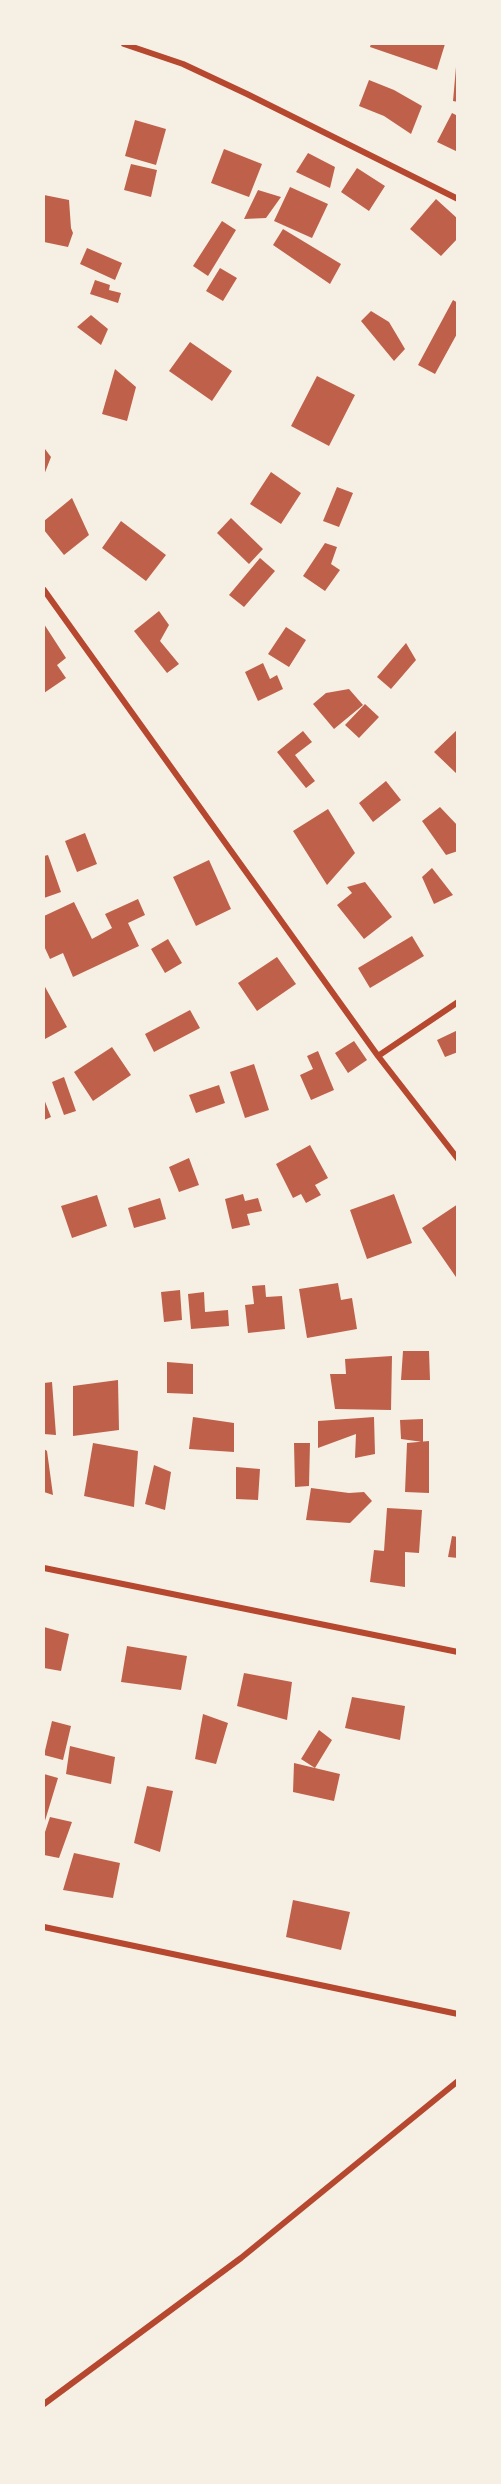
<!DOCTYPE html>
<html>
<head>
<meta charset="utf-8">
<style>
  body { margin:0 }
  #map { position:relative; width:501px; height:2484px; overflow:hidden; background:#f6efe4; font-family:"Source Serif 4",serif }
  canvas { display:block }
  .frame { position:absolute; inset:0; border:45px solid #f6efe4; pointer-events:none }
</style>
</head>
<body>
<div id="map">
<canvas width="501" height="2484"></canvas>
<div class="frame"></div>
</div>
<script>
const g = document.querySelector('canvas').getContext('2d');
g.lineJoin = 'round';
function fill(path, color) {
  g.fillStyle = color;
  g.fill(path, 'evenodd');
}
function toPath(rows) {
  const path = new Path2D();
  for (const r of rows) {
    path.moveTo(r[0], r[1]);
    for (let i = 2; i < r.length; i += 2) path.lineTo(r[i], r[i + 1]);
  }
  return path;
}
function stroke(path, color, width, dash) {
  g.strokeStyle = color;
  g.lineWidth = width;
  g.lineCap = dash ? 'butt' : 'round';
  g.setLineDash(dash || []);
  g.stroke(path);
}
const building = toPath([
  [371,44,445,44,437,70,370,47],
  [456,67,458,67,458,102,453,101],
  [369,80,394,90,422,106,411,134,384,116,359,106],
  [452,113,458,116,458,152,437,142],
  [135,120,166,129,156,165,125,156],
  [224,149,262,164,249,197,211,183],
  [308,153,335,167,330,188,296,172],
  [131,164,157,170,151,197,124,190],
  [357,168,385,186,369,211,341,192],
  [290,187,328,204,312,238,274,221],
  [258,190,281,197,266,218,244,219],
  [44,195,69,200,71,228,73,233,68,247,44,242],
  [436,199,458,219,458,238,441,256,410,229],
  [222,221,236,230,208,276,193,266],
  [283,229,341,264,330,284,273,245],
  [87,248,122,263,115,280,80,264],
  [220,268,237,278,223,301,206,291],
  [95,280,110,285,109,290,121,293,118,303,90,294],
  [453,300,458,303,458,332,435,374,418,365],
  [371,311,389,322,405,349,394,361,361,321],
  [91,315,108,329,101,345,77,327],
  [190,342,232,371,212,401,169,371],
  [115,369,136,387,127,421,102,414],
  [317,376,355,395,329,446,291,426],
  [45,449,51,457,44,475,44,450],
  [271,472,301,493,281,524,250,504],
  [337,487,353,493,339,527,323,521],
  [72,498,89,535,64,555,44,530,44,521],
  [231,518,263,549,249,564,217,533],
  [121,521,166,555,146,581,102,548],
  [325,543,337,547,331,564,340,570,325,591,303,576],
  [260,558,275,571,244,607,229,595],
  [159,611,169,625,160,641,179,664,167,673,134,631],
  [44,624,66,658,57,665,66,678,44,693],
  [286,627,306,640,289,667,268,654],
  [406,643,416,660,391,689,377,677],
  [263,663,270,679,277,675,283,689,258,701,245,672],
  [349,689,363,705,334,729,313,704,326,693],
  [365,704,379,717,359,738,345,725],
  [458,729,458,775,434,752],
  [303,731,312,742,295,755,315,781,306,788,277,752],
  [386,781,401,800,373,822,359,803],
  [440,807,458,826,458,851,446,855,422,821],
  [328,809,355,853,327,885,293,831],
  [85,833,97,864,77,872,65,841],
  [48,855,61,892,44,898,44,856],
  [209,860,231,909,196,926,173,877],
  [432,868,453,895,434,904,422,877],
  [365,882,392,917,364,939,337,905,352,893,347,887],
  [138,899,145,915,128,923,139,946,73,977,63,953,50,959,44,946,44,916,74,902,92,939,112,928,105,914],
  [412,936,424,956,370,988,358,968],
  [168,939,182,963,165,973,151,949],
  [277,957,296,984,257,1011,238,983],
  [44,985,67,1027,45,1039,44,1035],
  [190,1010,200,1028,154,1052,145,1034],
  [458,1030,458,1052,445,1057,437,1040],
  [354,1041,367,1060,348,1073,335,1053],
  [112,1047,131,1075,93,1101,74,1072],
  [318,1051,334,1090,311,1100,300,1075,313,1069,307,1056],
  [254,1064,269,1110,245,1118,230,1072],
  [64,1077,76,1111,64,1115,52,1082],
  [219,1085,225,1103,196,1113,189,1095],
  [44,1099,51,1117,44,1120],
  [310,1145,328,1178,315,1185,321,1195,306,1203,301,1194,293,1198,276,1164],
  [189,1158,199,1185,179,1192,169,1167],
  [243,1194,245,1201,258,1198,262,1211,247,1214,250,1225,232,1229,225,1199],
  [394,1194,412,1243,367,1259,350,1210],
  [97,1195,107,1226,72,1238,61,1206],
  [160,1198,166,1219,134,1228,128,1208],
  [458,1204,458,1280,422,1228],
  [338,1283,341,1300,352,1298,357,1329,307,1338,299,1289],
  [265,1285,266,1297,282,1296,285,1329,248,1333,245,1305,254,1304,252,1286],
  [180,1290,182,1320,164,1322,161,1292],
  [204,1292,205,1312,228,1310,229,1326,191,1329,188,1294],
  [403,1351,429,1351,430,1380,401,1380],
  [392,1356,391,1410,335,1409,330,1374,346,1374,345,1359],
  [167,1362,193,1364,193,1394,167,1393],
  [118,1380,119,1430,73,1436,73,1386],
  [52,1382,56,1435,44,1434,44,1383],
  [193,1417,234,1423,234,1452,189,1449],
  [374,1417,375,1454,355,1458,356,1434,318,1448,318,1421],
  [423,1419,423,1442,401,1439,400,1420],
  [429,1441,429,1493,405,1492,407,1443],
  [93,1443,138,1451,134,1507,84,1496],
  [294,1443,310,1443,309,1486,295,1487],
  [44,1449,47,1451,53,1495,44,1492],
  [154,1465,171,1472,165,1510,145,1504],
  [236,1467,260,1469,258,1500,236,1499],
  [311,1488,349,1493,364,1492,372,1501,350,1523,306,1520],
  [387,1508,422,1510,419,1553,405,1552,405,1587,370,1582,374,1550,384,1551],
  [452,1536,458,1537,458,1558,448,1557],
  [44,1627,69,1634,61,1671,44,1668],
  [127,1646,187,1656,181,1690,121,1682],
  [244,1673,292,1682,287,1720,237,1706],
  [352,1697,405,1706,400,1740,345,1728],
  [203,1714,228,1723,216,1764,195,1759],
  [52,1721,71,1726,63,1760,44,1755],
  [319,1730,332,1740,315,1768,301,1759],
  [70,1746,115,1757,111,1784,66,1774],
  [294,1763,340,1774,334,1801,293,1792],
  [44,1774,58,1778,44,1824],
  [147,1786,173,1791,160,1852,134,1843],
  [50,1817,72,1822,59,1858,44,1855,44,1835],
  [74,1853,120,1863,113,1898,63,1890],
  [293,1900,350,1912,341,1950,286,1937]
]);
const minor = toPath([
  [124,44,183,64,247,94,458,199],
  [44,590,378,1056,458,1159],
  [378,1056,458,1002],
  [44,1568,458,1652],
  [44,1927,458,2014],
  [44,2404,241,2258,458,2081]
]);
fill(building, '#bf614a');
stroke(minor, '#b5482f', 6);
</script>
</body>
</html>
